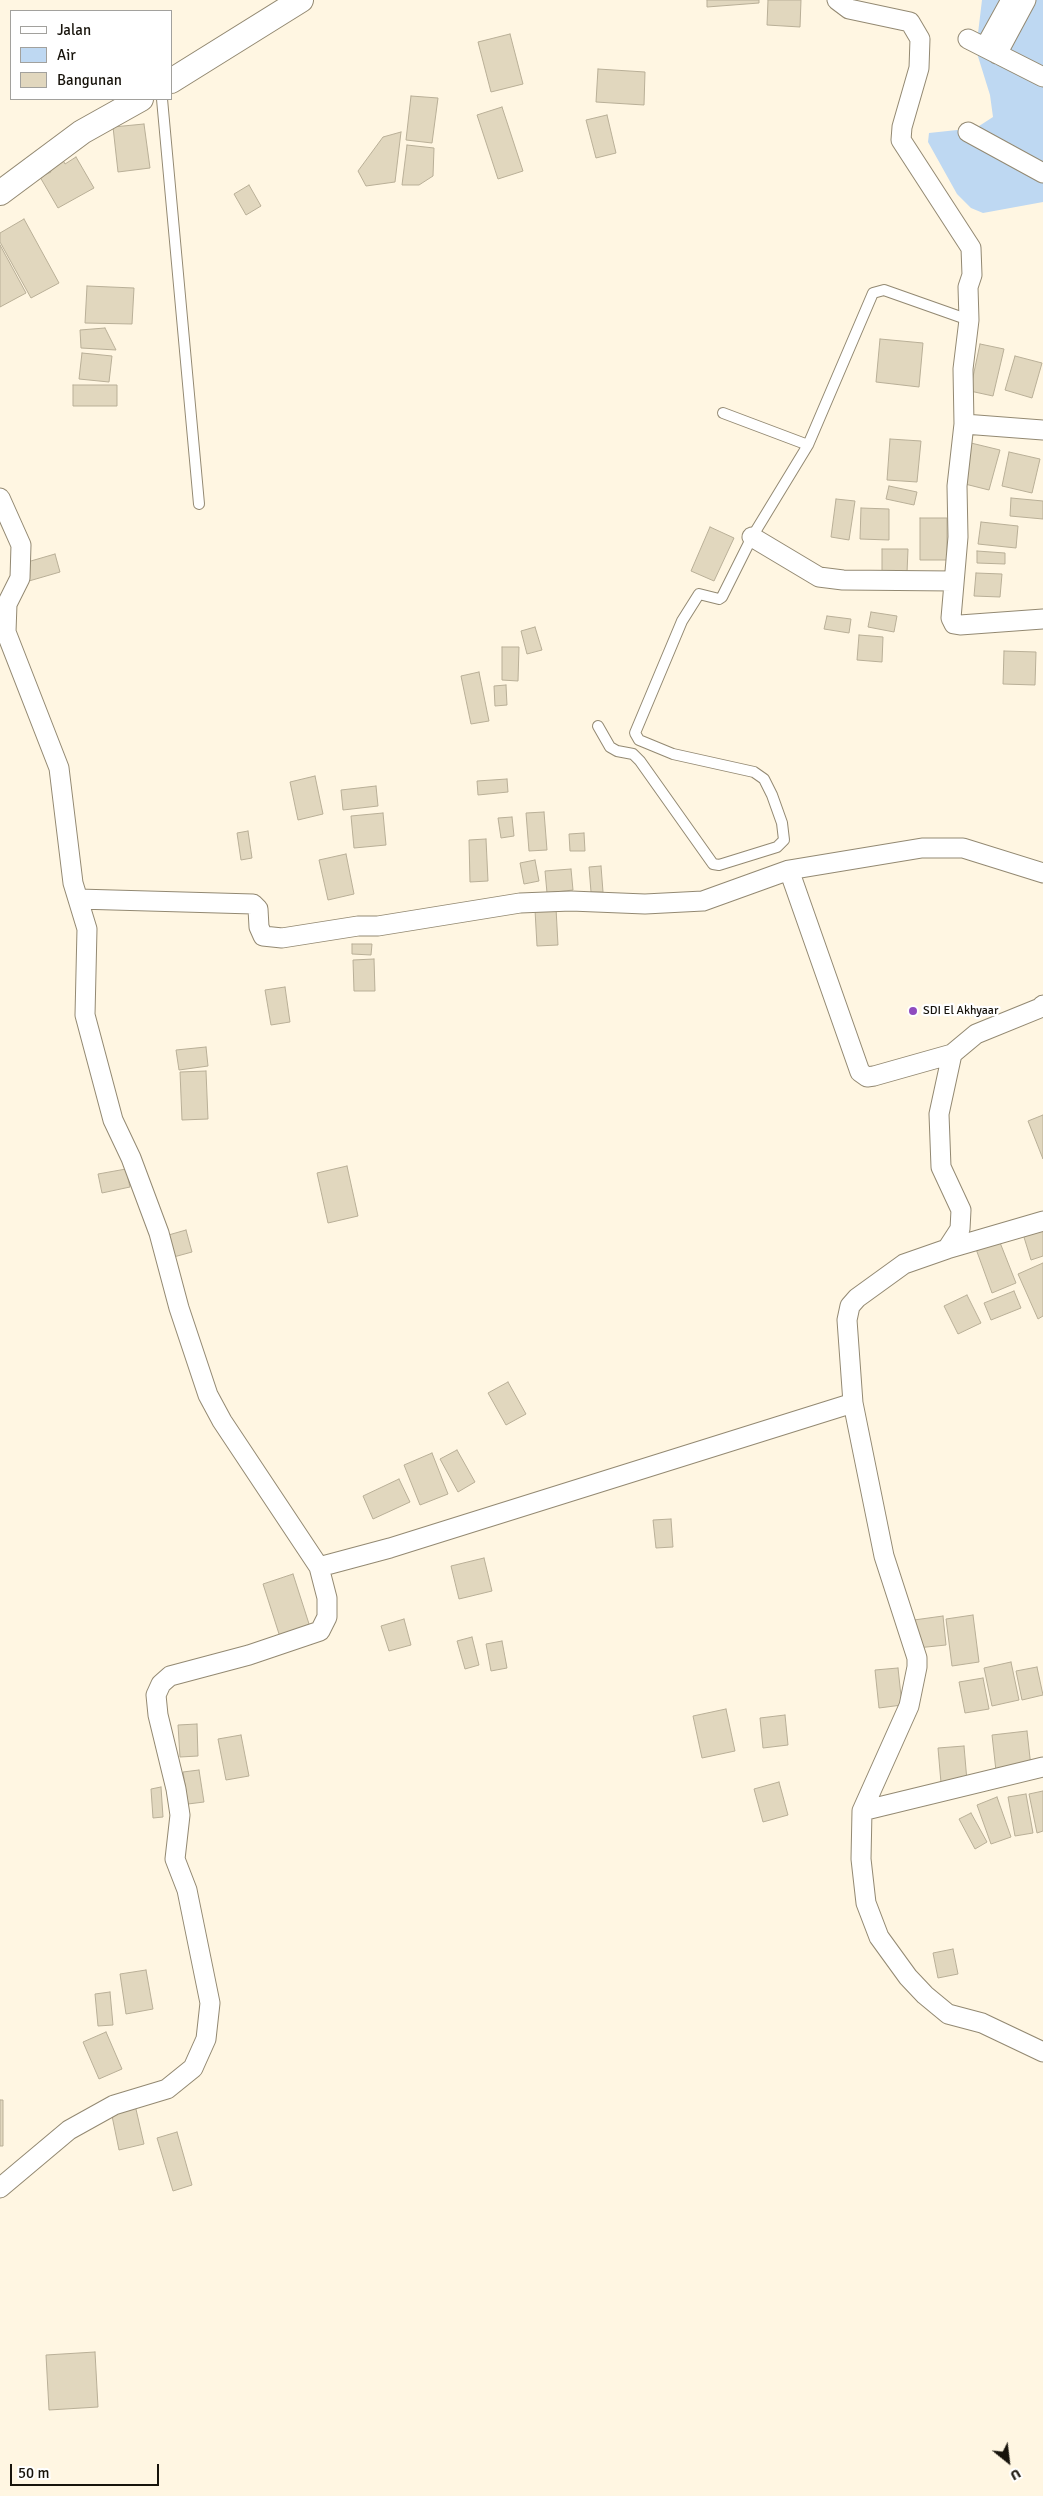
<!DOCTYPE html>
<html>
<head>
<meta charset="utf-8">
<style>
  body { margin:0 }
  #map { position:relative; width:1043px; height:2496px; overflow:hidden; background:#fff6e2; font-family:Signika,sans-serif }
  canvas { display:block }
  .legend { position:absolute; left:10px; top:10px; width:162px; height:90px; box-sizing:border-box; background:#fff; border:1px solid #a2a19d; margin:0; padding:6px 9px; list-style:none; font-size:15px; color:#17130b }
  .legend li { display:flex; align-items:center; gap:10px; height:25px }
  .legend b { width:25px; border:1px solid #a2a19d }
  .north { position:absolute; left:983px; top:2436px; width:50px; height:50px; -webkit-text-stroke:4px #fff; paint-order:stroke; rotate:151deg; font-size:14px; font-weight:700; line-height:20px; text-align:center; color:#17130b }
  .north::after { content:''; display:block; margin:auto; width:18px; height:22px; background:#17130b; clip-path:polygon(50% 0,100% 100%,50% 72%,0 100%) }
  .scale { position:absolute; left:10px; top:2464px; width:149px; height:22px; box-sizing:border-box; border:2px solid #17130b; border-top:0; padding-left:6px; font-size:15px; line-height:18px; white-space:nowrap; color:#17130b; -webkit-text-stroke:4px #fff; paint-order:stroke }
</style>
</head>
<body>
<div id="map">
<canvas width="1043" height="2496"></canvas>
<ul class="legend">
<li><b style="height:6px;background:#fff"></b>Jalan</li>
<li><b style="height:14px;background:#bed8f2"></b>Air</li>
<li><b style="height:14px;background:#e1d7be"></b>Bangunan</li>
</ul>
<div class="north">U</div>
<div class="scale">50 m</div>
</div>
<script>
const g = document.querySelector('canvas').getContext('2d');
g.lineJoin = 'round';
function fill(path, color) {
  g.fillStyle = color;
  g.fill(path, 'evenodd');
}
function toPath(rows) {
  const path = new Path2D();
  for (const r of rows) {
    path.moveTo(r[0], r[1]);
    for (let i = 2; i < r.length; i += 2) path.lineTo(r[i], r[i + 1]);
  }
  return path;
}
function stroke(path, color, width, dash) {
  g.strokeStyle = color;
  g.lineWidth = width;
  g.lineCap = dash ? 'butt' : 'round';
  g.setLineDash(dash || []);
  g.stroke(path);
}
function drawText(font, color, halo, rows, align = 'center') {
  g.font = font + ' Signika,sans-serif';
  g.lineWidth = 4.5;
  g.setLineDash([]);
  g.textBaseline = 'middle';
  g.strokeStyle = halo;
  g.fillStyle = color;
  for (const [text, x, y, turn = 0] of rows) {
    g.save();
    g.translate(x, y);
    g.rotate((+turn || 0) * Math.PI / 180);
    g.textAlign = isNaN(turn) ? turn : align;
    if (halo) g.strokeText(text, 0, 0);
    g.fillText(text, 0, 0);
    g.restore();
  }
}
const water = toPath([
  [982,0,1043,0,1043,202,983,213,971,208,957,194,928,142,929,133,976,128,993,117,990,95,976,50]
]);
const building = toPath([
  [707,0,759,0,759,3,707,7,707,0],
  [768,0,801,0,800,27,767,25,768,0],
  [510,34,523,84,491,92,478,42,510,34],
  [598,69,645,72,644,105,596,102,598,69],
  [411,96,438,98,432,143,406,140,411,96],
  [502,107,523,171,498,179,477,115,502,107],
  [607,115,616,153,596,158,586,120,607,115],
  [144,124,150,168,118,172,113,127,144,124],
  [401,132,395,182,366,186,358,171,383,137,401,132],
  [407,145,434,148,433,176,419,185,402,185,407,145],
  [76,157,94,188,58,208,40,177,51,172,47,166,62,158,65,164,76,157],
  [249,185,261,206,246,215,234,194,249,185],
  [24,219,59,283,31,298,0,242,0,233,24,219],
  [0,245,26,293,0,307,0,245],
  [87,286,134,288,132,324,85,323,87,286],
  [105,328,116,350,81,348,80,330,105,328],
  [880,339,923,343,919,387,876,382,880,339],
  [980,344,1004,349,993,396,970,391,980,344],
  [82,353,112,356,109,382,79,379,82,353],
  [1015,356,1042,363,1032,398,1005,390,1015,356],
  [73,385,117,385,117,406,73,406,73,385],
  [890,439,921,441,917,482,887,480,890,439],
  [971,443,1000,450,989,490,961,483,971,443],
  [1009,452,1040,459,1032,493,1002,486,1009,452],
  [889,486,917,492,914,505,886,499,889,486],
  [1011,498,1043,501,1043,519,1010,516,1011,498],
  [836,499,855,501,849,540,831,537,836,499],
  [861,508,889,509,889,540,860,539,861,508],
  [920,518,947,518,947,560,920,560,920,518],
  [981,522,1018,526,1016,548,978,544,981,522],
  [710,527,734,538,714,581,691,571,710,527],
  [882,549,908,549,907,573,882,573,882,549],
  [977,551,1005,553,1005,564,977,563,977,551],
  [55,554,60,572,29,581,24,563,55,554],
  [976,573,1002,574,1000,597,974,596,976,573],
  [871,612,897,616,894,632,868,627,871,612],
  [827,616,851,619,849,633,824,629,827,616],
  [535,627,542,650,527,654,521,631,535,627],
  [859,635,883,637,882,662,857,660,859,635],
  [502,647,519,647,518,681,502,680,502,647],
  [1004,651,1036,652,1035,685,1003,684,1004,651],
  [479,672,489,721,471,724,461,676,479,672],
  [506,685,507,705,495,706,494,686,506,685],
  [315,776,323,814,298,820,290,782,315,776],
  [507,779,508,792,478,795,477,781,507,779],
  [376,786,378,806,343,810,341,790,376,786],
  [544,812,547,850,529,851,526,813,544,812],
  [383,813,386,845,354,848,351,816,383,813],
  [512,817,514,836,501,838,498,818,512,817],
  [248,831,252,858,241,860,237,833,248,831],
  [584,833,585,851,570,851,569,834,584,833],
  [486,839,488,881,470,882,469,840,486,839],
  [346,854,354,894,328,900,319,860,346,854],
  [535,860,539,881,524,884,520,863,535,860],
  [601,866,603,892,591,892,589,867,601,866],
  [571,869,573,890,547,893,545,871,571,869],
  [556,908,558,945,537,946,535,910,556,908],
  [352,944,372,944,371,955,352,954,352,944],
  [374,959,375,991,354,991,353,960,374,959],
  [285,987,290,1022,271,1025,265,990,285,987],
  [206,1047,208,1066,179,1070,176,1050,206,1047],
  [206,1071,208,1119,182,1120,180,1072,206,1071],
  [1043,1115,1043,1159,1028,1121,1043,1115],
  [347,1166,358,1216,328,1223,317,1173,347,1166],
  [126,1169,130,1187,102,1193,98,1174,126,1169],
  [1043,1228,1043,1256,1031,1260,1023,1234,1043,1228],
  [186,1230,192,1252,170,1258,165,1236,186,1230],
  [999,1240,1016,1283,992,1293,976,1249,999,1240],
  [1043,1263,1043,1316,1038,1319,1018,1274,1043,1263],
  [1014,1291,1021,1308,991,1320,984,1303,1014,1291],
  [967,1295,981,1323,958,1334,944,1306,967,1295],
  [508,1382,526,1414,506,1425,488,1393,508,1382],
  [457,1450,475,1482,458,1492,440,1459,457,1450],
  [432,1453,448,1494,420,1505,404,1465,432,1453],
  [399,1479,410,1502,373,1519,363,1496,399,1479],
  [671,1519,673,1547,656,1548,653,1520,671,1519],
  [484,1558,492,1591,459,1599,451,1566,484,1558],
  [293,1574,310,1627,280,1637,263,1584,293,1574],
  [973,1615,979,1662,952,1666,946,1619,973,1615],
  [943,1616,946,1645,917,1648,914,1620,943,1616],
  [404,1619,411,1645,389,1651,381,1626,404,1619],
  [472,1637,479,1665,465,1669,457,1641,472,1637],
  [502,1641,507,1668,491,1671,486,1644,502,1641],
  [1011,1662,1019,1700,992,1706,984,1668,1011,1662],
  [1037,1667,1043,1695,1022,1700,1016,1671,1037,1667],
  [898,1668,902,1705,879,1708,875,1670,898,1668],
  [983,1678,989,1709,965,1713,959,1682,983,1678],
  [726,1709,735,1751,702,1758,693,1716,726,1709],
  [785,1715,788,1745,763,1748,760,1718,785,1715],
  [197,1724,198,1756,180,1757,178,1725,197,1724],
  [1027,1731,1031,1767,996,1771,992,1735,1027,1731],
  [241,1735,249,1776,226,1780,218,1739,241,1735],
  [964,1746,967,1781,941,1783,938,1748,964,1746],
  [199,1770,204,1802,188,1804,183,1772,199,1770],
  [779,1782,788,1815,763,1822,754,1789,779,1782],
  [161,1787,163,1817,153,1818,151,1789,161,1787],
  [1043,1791,1043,1831,1037,1833,1029,1794,1043,1791],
  [1026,1794,1033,1833,1015,1836,1008,1797,1026,1794],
  [997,1797,1011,1837,991,1844,977,1805,997,1797],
  [971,1813,987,1842,975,1849,959,1819,971,1813],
  [953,1949,958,1974,938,1978,933,1953,953,1949],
  [146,1970,153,2009,126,2014,120,1974,146,1970],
  [110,1992,113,2025,98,2026,95,1994,110,1992],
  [106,2032,122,2069,99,2079,83,2042,106,2032],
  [0,2100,3,2100,3,2146,0,2146,0,2100],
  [135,2105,144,2144,119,2150,111,2111,135,2105],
  [177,2132,192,2185,173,2191,157,2138,177,2132],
  [95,2352,98,2407,49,2410,46,2355,95,2352]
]);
const service = toPath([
  [162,99,199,504],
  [723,413,808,445],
  [598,726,610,747,617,751,633,754,640,761,713,864,719,865,777,847,784,840,782,823,772,795,764,779,754,772,673,754,639,740,635,733,682,621,699,594,719,599,722,597,752,537,808,445,873,293,884,290,969,320]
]);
const minor = toPath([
  [837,0,849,9,910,22,920,39,919,68,902,127,901,140,971,248,972,275,968,287,969,320,963,369,964,424,957,486,958,537,951,618,954,624,960,625,1043,619],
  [968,39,1043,77],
  [985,47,1011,0],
  [997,54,1026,0],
  [968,132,1043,173],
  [964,424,1043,430],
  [0,498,21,545,20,578,7,604,6,632,59,768,73,883,87,929,85,1015,113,1120,131,1158,159,1233,179,1308,208,1395,222,1421,319,1567],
  [752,537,819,577,843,580,953,581],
  [789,870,860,1072,867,1077,874,1076,952,1054],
  [78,899,253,904,258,909,259,927,263,936,282,938,358,926,378,926,520,903,571,901,645,904,703,901,789,870,922,848,963,848,1043,873],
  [1043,1005,1040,1008,976,1034,952,1054,939,1114,941,1167,961,1210,960,1229,947,1249,904,1264,857,1298,850,1306,847,1320,853,1403,884,1556,917,1658,917,1667,909,1706,862,1811,861,1859,866,1903,879,1937,908,1977,925,1995,948,2014,982,2023,1043,2052],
  [947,1249,1043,1221],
  [862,1811,1043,1767],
  [0,2188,69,2130,114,2105,167,2089,193,2068,206,2039,210,2003,187,1890,175,1859,180,1815,176,1789,158,1715,156,1695,161,1684,170,1676,249,1655,320,1631,327,1617,327,1598,319,1567,390,1548,853,1403]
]);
const tertiary = toPath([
  [171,81,301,0],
  [0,193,82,132,141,99]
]);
const markers = [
  [913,1011,5,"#8f4bbf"]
];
const poiNames = [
  ["SDI El Akhyaar",923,1011]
];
fill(water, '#bed8f2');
fill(building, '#e1d7be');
stroke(building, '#b9af97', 1);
stroke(service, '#938972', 12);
stroke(minor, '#938972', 21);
stroke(tertiary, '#938972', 26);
stroke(service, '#fff', 10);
stroke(minor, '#fff', 19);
stroke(tertiary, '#fff', 24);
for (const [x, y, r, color] of markers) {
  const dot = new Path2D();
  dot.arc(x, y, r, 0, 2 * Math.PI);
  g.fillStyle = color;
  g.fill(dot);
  stroke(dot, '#fff', 2);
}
drawText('12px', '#17130b', '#fff', poiNames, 'left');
</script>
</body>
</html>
